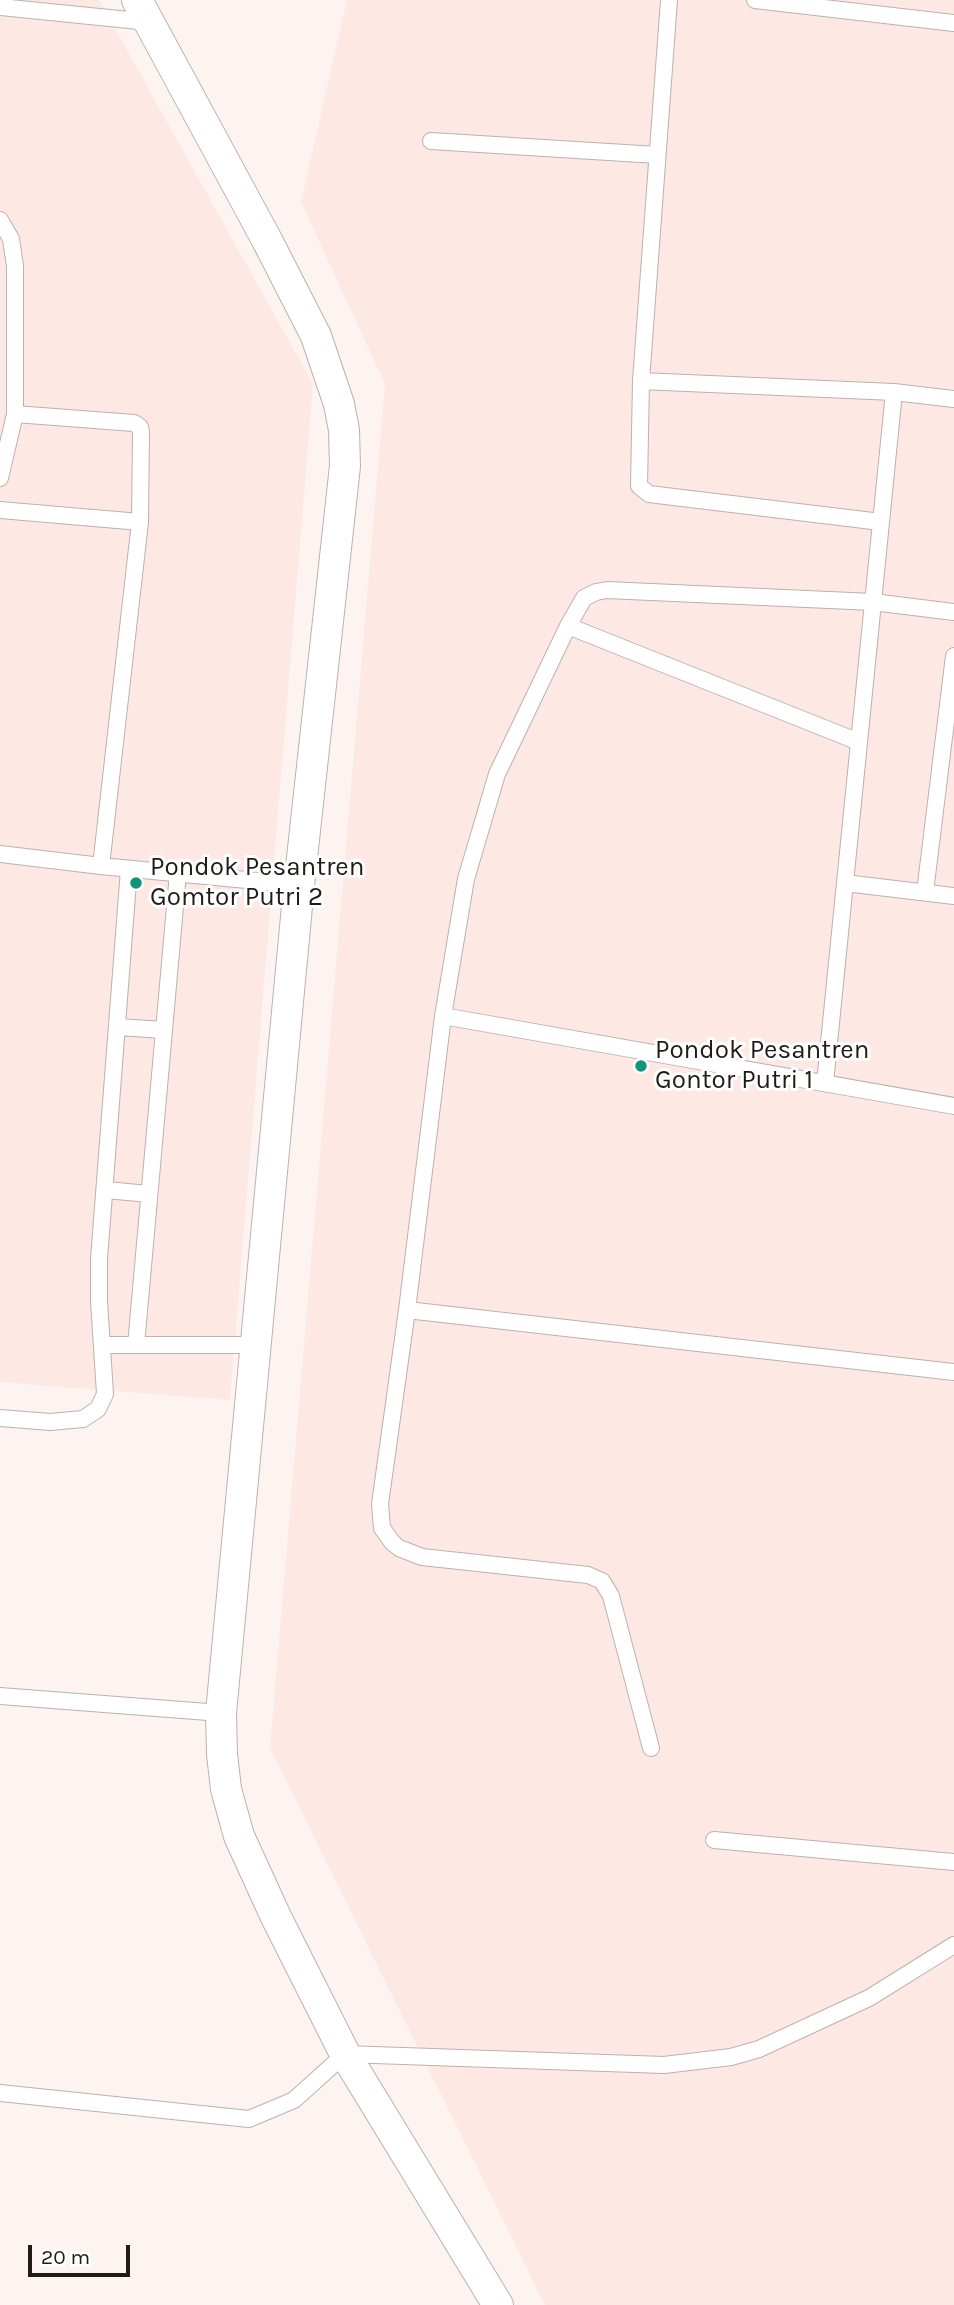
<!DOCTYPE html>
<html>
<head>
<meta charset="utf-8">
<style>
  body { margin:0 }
  #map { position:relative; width:954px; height:2305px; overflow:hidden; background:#fdf3f0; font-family:Karla,sans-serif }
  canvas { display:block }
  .scale { position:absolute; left:28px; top:2245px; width:102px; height:32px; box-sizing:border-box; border:4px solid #1f1b19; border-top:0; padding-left:9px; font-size:21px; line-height:24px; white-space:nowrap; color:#1f1b19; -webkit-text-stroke:5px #fff; paint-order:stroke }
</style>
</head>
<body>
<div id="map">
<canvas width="954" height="2305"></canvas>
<div class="scale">20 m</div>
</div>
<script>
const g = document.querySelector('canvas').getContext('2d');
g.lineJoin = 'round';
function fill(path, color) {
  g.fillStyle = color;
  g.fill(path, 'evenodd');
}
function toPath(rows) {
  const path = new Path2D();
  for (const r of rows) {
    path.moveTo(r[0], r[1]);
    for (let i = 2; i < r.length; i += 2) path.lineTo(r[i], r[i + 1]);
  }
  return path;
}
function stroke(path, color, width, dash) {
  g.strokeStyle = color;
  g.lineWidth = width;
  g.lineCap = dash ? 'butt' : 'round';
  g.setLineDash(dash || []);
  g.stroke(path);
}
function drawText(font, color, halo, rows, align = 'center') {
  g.font = font + ' Karla,sans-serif';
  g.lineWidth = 6;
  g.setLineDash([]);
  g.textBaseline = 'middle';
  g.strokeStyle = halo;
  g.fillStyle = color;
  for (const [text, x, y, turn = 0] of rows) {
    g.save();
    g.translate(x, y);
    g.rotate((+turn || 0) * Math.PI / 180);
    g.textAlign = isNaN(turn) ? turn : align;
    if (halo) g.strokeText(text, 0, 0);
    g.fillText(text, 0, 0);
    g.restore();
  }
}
const built = toPath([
  [0,0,99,0,313,384,230,1400,0,1382],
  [347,0,954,0,954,2305,545,2305,270,1748,385,384,301,202]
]);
const service = toPath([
  [669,0,641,381,639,486,649,494,881,522],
  [755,0,954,23],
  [0,7,149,22],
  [431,141,657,155],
  [0,220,11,239,15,266,15,414,0,478],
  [641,381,894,392,954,399],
  [15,414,134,423,140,427,141,432,140,522,101,866],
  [0,510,140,522],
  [568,626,584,598,596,592,607,590,873,602,954,612],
  [0,854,101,866,299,885],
  [845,883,954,896],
  [925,892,954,656],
  [443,1016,954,1106],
  [118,1027,164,1030],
  [825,1083,894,392],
  [106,1190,149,1194],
  [407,1310,954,1372],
  [102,1345,255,1345],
  [136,1345,178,873],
  [0,1418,50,1422,83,1419,98,1409,105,1394,99,1301,99,1259,129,869],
  [0,1696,221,1713],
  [651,1748,611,1596,602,1581,588,1575,422,1557,399,1548,392,1542,382,1528,380,1504,407,1310,443,1016,466,879,497,774,568,626,859,742],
  [714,1840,954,1862],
  [0,2093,249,2119,294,2100,345,2054,664,2065,731,2057,759,2049,869,1998,954,1945]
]);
const minor = toPath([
  [137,0,268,242,316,336,339,404,344,430,345,466,299,885,221,1713,222,1754,226,1789,239,1836,276,1917,345,2054,498,2305]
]);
const markers = [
  [136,883,7,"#12937c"],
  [641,1066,7,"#12937c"]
];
const poiNames = [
  ["Pondok Pesantren",150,868],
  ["Gomtor Putri 2",150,898],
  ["Pondok Pesantren",655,1051],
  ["Gontor Putri 1",655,1081]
];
fill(built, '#fee8e3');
stroke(service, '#bdb1ae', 18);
stroke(minor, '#bdb1ae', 32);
stroke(service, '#fff', 16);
stroke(minor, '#fff', 30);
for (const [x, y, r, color] of markers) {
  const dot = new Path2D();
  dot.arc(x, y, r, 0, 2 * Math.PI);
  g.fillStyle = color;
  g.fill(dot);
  stroke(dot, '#fff', 2.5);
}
drawText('26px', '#1f1b19', '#fff', poiNames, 'left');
</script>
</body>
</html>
